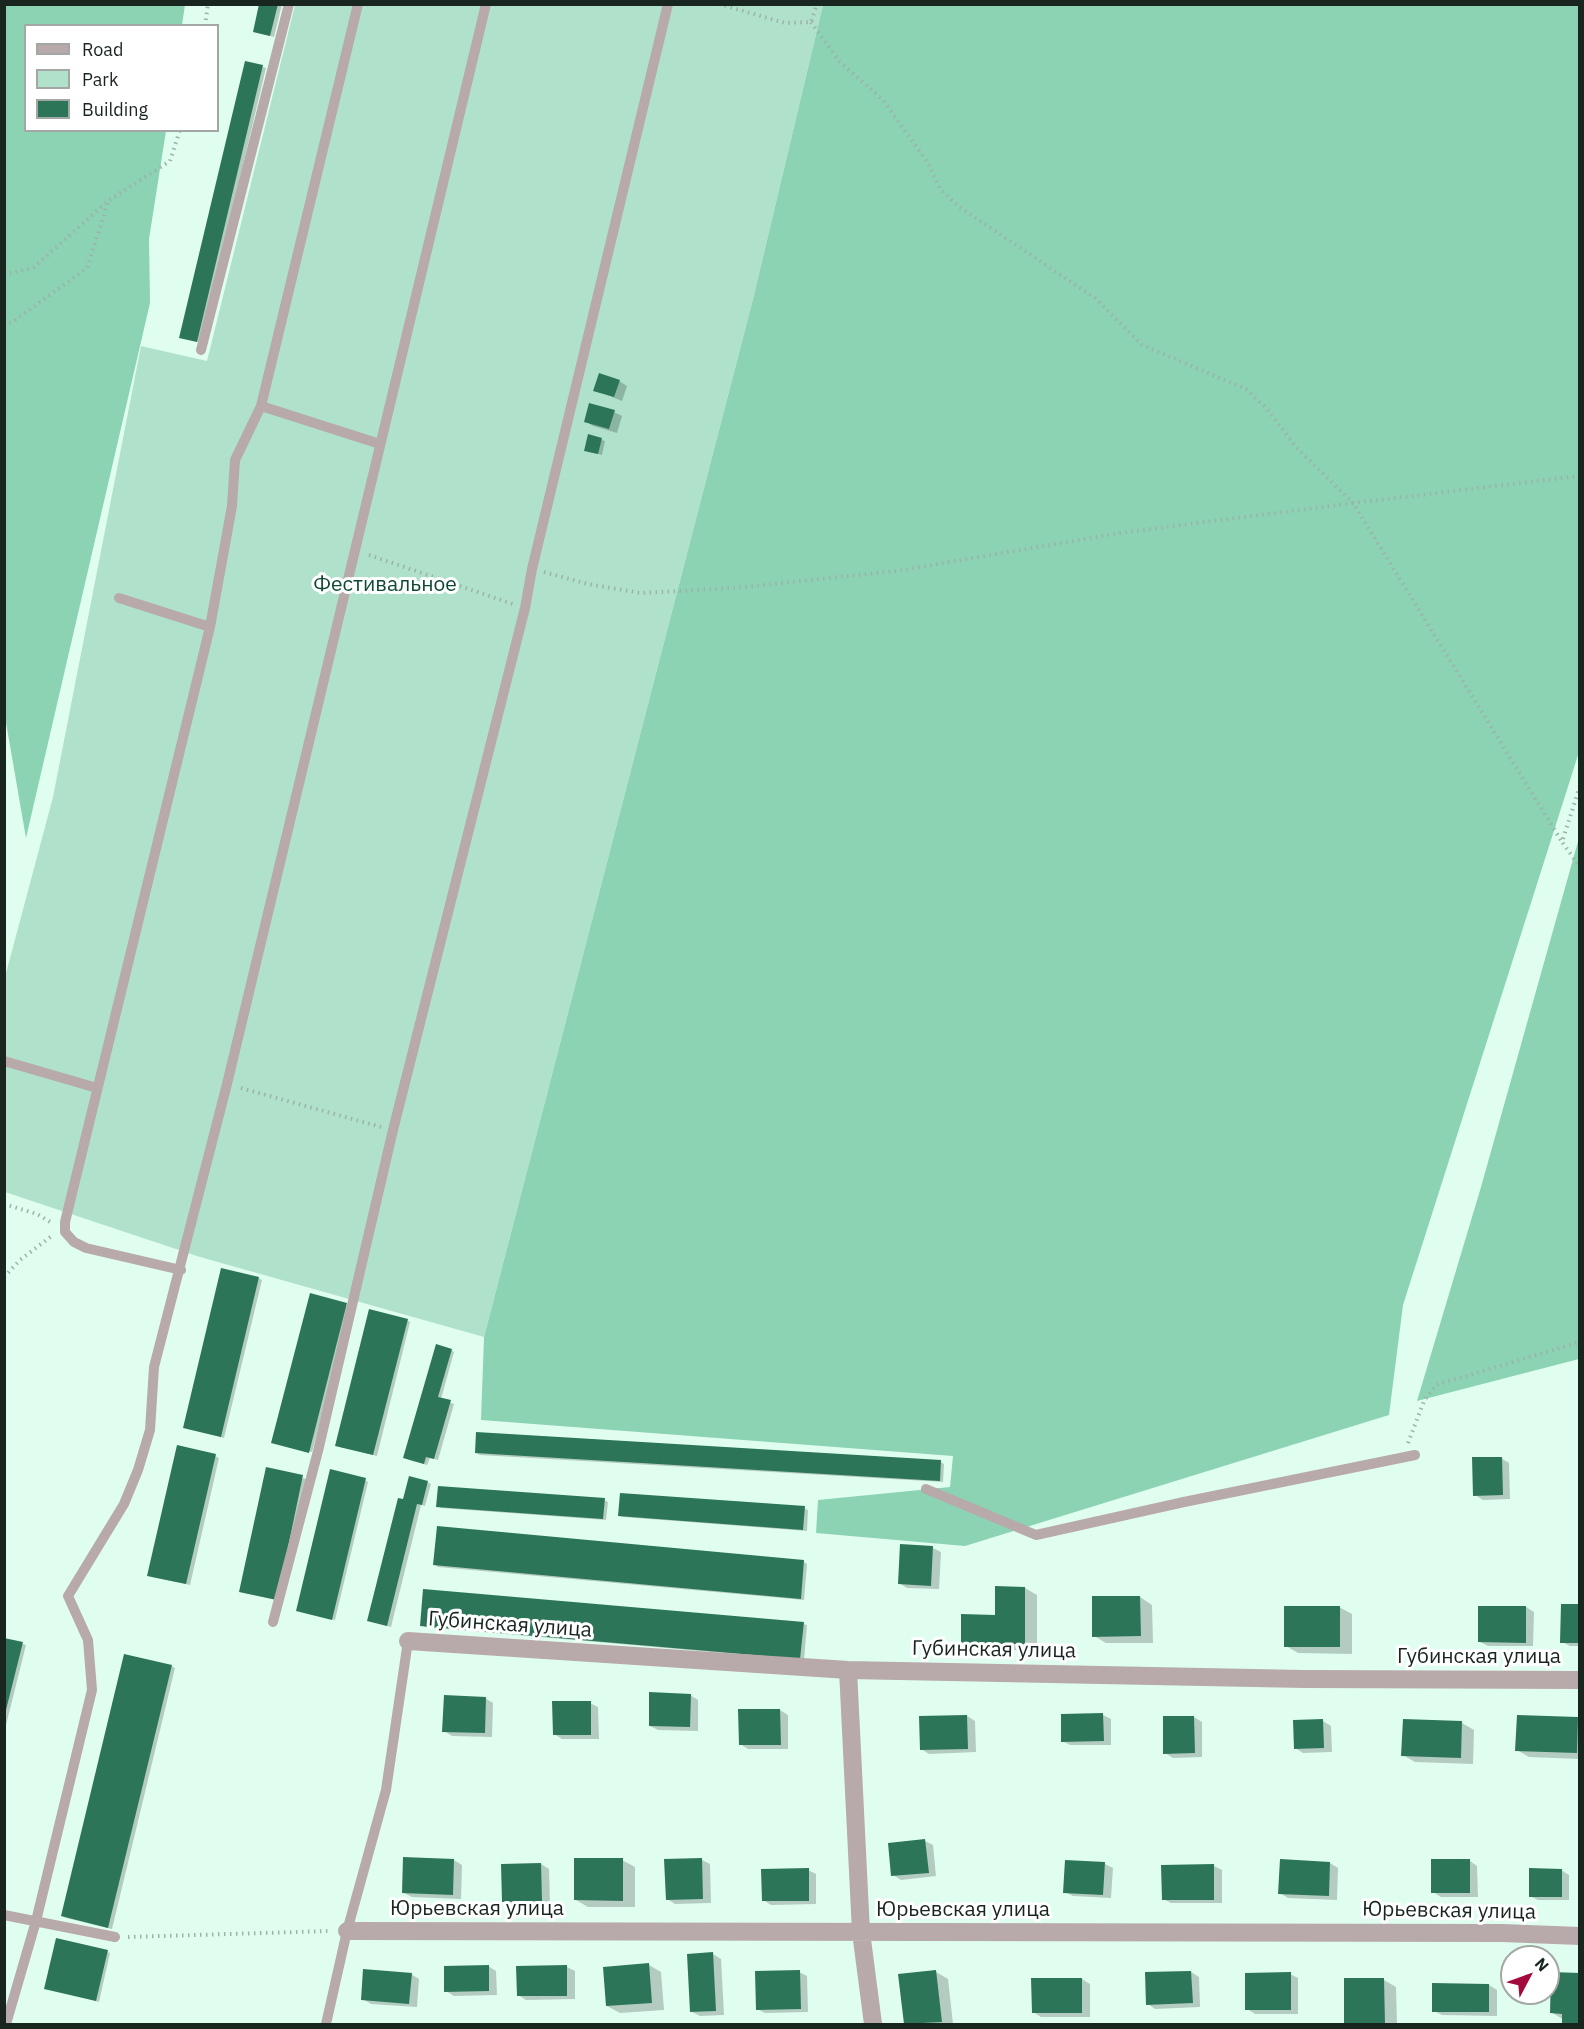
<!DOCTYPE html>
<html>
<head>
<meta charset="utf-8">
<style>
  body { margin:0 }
  #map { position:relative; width:1584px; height:2029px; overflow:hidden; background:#e0fef0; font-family:"IBM Plex Sans",sans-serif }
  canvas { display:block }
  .frame { position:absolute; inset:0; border:6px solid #19251f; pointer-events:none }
  .legend { position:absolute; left:24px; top:24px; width:195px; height:108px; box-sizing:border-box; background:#fff; border:2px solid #a3a8a5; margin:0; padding:8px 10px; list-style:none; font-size:18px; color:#19251f }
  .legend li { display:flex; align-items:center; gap:12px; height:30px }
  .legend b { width:30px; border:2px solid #a3a8a5 }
  .north { position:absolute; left:1500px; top:1945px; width:60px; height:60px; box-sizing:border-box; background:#fff; border:2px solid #a3a8a5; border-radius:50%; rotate:49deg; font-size:16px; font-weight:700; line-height:24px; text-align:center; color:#19251f }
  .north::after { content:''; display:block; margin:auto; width:21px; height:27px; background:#a4093d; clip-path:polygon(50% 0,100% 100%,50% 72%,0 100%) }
</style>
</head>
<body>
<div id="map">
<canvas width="1584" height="2029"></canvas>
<div class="frame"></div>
<ul class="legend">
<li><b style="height:8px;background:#b8a9aa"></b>Road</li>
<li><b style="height:16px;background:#b0e2cb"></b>Park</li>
<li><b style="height:16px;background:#2d7559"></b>Building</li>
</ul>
<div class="north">N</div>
</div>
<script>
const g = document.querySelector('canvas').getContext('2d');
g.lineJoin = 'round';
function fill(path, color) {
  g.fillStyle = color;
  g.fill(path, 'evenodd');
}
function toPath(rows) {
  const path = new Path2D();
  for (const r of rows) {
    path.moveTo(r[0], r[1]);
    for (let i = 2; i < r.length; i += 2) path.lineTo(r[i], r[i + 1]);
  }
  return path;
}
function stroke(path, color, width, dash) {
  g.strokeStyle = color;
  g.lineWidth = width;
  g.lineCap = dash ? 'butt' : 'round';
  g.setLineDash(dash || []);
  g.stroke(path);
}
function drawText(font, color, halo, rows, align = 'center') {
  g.font = font + ' "IBM Plex Sans",sans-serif';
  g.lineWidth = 6;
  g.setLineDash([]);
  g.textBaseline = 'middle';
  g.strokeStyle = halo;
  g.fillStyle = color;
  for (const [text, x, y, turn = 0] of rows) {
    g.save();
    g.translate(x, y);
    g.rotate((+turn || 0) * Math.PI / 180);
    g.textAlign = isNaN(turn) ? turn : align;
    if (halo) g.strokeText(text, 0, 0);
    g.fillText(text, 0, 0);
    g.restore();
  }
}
const green = toPath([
  [295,5,823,5,753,299,484,1337,200,1257,5,1192,5,977,53,797,141,346,207,361]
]);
const forest = toPath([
  [4,5,185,5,182,25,26,26,26,130,166,131,149,239,150,303,26,838,4,711],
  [823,5,1579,5,1579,752,1403,1305,1389,1415,965,1546,816,1533,818,1500,950,1487,953,1456,481,1420,484,1337,753,299],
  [1579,838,1579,1359,1417,1401,1481,1187]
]);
const shadow = toPath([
  [261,4,282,4,274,37,258,33],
  [246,62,266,68,201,343,181,337],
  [619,381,627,386,622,401,595,390],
  [614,412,622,416,617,433,593,426,585,421],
  [589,436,605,441,602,455,589,452],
  [258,1278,262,1280,224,1438,188,1429],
  [312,1295,350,1307,312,1452,275,1442],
  [407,1320,410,1322,377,1456,340,1447],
  [451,1350,454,1352,441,1399,454,1404,438,1460,430,1458,427,1465,409,1460,405,1458],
  [476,1453,941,1462,944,1464,943,1482,480,1455],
  [215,1456,219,1458,190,1585,152,1577],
  [1501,1458,1509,1463,1510,1499,1483,1500,1475,1495],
  [267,1469,306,1479,280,1601,245,1593],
  [365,1480,368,1482,335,1620,301,1612],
  [427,1482,431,1484,425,1506,421,1505,391,1627,373,1622,404,1501],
  [604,1500,608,1502,606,1520,441,1508,438,1506],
  [804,1508,808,1510,807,1531,623,1517,620,1516],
  [933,1548,941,1552,939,1589,907,1588,899,1583],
  [804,1562,807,1564,804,1600,438,1567,435,1565],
  [1025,1588,1037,1595,1037,1650,975,1650,962,1643,996,1616],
  [1140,1597,1152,1605,1153,1643,1106,1643,1094,1636],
  [1580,1606,1580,1646,1570,1646,1562,1642],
  [1339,1607,1352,1614,1352,1654,1298,1653,1286,1646],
  [1526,1607,1534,1612,1533,1646,1488,1646,1480,1642],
  [803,1624,807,1625,804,1660,425,1627,422,1625],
  [4,1639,26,1645,4,1733],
  [171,1666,175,1668,112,1929,66,1918,62,1916],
  [690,1695,698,1700,698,1731,658,1730,650,1726],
  [485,1698,493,1703,492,1737,452,1736,444,1731],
  [590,1703,598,1707,599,1739,562,1739,554,1734],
  [780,1710,788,1715,788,1749,748,1749,740,1744],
  [1103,1715,1111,1719,1111,1745,1070,1745,1062,1741],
  [967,1716,975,1721,976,1752,929,1754,921,1749],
  [1194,1717,1202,1722,1202,1757,1173,1758,1165,1753],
  [1578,1719,1580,1720,1580,1759,1529,1757,1517,1750],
  [1404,1720,1462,1723,1474,1730,1473,1764,1415,1762,1403,1755],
  [1295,1721,1323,1721,1331,1726,1332,1752,1303,1753,1295,1748],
  [925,1841,933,1845,936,1876,901,1880,893,1875],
  [454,1860,462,1865,461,1899,412,1897,404,1893],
  [622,1860,635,1867,635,1907,588,1907,576,1900],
  [702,1860,710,1864,711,1903,675,1904,667,1899],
  [1470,1861,1477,1866,1478,1897,1441,1897,1433,1892],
  [1330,1863,1338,1868,1337,1900,1288,1898,1280,1893],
  [541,1864,549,1869,550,1905,512,1906,504,1902],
  [1105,1864,1113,1868,1111,1898,1073,1896,1065,1892],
  [1214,1866,1222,1870,1222,1903,1171,1903,1163,1899],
  [808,1870,816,1874,816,1904,771,1905,763,1900],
  [1561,1870,1569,1875,1569,1900,1538,1900,1530,1896],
  [107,1952,110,1953,99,2002,46,1988],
  [713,1954,721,1959,724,2015,700,2016,692,2012],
  [649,1965,661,1972,664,2010,620,2013,607,2006],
  [488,1966,496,1971,497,1995,454,1996,446,1991],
  [567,1967,575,1971,575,1999,526,2000,518,1995],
  [799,1972,807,1976,808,2012,765,2013,757,2009],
  [936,1972,948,1979,953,2024,905,2024,900,1976],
  [1191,1972,1199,1977,1200,2007,1155,2009,1148,2004],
  [411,1974,419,1979,417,2007,371,2004,363,1999],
  [1290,1974,1298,1978,1298,2014,1255,2014,1247,2009],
  [1580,1974,1580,2024,1563,2024,1564,2020,1551,2012],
  [1082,1979,1090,1984,1090,2017,1041,2017,1033,2012],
  [1345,1980,1384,1980,1396,1987,1397,2024,1346,2024],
  [1434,1985,1489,1985,1497,1990,1497,2016,1442,2015,1434,2011]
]);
const building = toPath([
  [259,4,278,4,270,36,253,32],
  [245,61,263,65,197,342,179,338],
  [599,373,620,380,614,397,593,391],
  [589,403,615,410,609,429,584,422],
  [588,434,602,438,598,454,584,451],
  [221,1268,259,1277,221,1437,183,1428],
  [310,1293,347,1303,309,1453,271,1443],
  [369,1309,408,1319,373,1455,335,1446],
  [436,1344,452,1349,438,1397,451,1400,434,1459,426,1457,424,1464,403,1458],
  [476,1432,941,1460,940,1481,475,1453],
  [177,1445,216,1454,186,1584,147,1576],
  [1472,1457,1502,1457,1503,1495,1473,1496],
  [266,1467,303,1475,277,1600,239,1592],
  [330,1469,366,1478,332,1620,296,1611],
  [409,1476,428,1481,422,1505,417,1504,387,1626,367,1621,398,1498,403,1499],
  [438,1486,605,1498,603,1519,436,1507],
  [620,1493,805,1506,803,1530,618,1516],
  [437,1526,804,1560,801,1599,433,1565],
  [900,1544,933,1546,931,1586,898,1584],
  [995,1586,1025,1587,1025,1644,961,1644,961,1614,995,1615],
  [423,1589,804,1622,800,1659,420,1626],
  [1092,1596,1140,1596,1141,1636,1092,1637],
  [1561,1604,1580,1604,1580,1643,1560,1643],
  [1284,1606,1340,1606,1340,1647,1284,1647],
  [1478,1606,1526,1606,1526,1643,1478,1642],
  [4,1638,23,1642,5,1714,4,1714],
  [124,1654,172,1665,108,1928,61,1916],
  [649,1692,691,1694,690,1727,649,1726],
  [444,1695,486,1697,485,1733,442,1732],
  [552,1701,591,1701,591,1735,553,1735],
  [738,1709,780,1709,781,1745,739,1745],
  [1103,1713,1104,1741,1061,1742,1061,1714],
  [967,1715,968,1749,920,1750,919,1716],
  [1517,1715,1578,1717,1577,1753,1515,1751],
  [1163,1716,1194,1716,1195,1753,1163,1754],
  [1323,1719,1324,1748,1294,1749,1293,1720],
  [1403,1719,1462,1721,1461,1758,1401,1756],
  [925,1839,929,1873,891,1876,888,1843],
  [403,1857,454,1859,453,1895,402,1893],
  [574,1858,623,1858,623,1901,574,1900],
  [702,1858,703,1899,666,1900,664,1859],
  [1280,1859,1330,1862,1329,1896,1278,1894],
  [1431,1859,1470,1859,1470,1893,1431,1893],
  [1065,1860,1105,1862,1103,1895,1063,1893],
  [541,1863,542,1901,502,1902,501,1864],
  [1214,1864,1214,1900,1162,1900,1161,1865],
  [809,1868,809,1901,762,1901,761,1869],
  [1529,1868,1562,1869,1562,1897,1529,1897],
  [56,1938,108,1950,96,2001,44,1989],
  [713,1952,716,2011,690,2012,687,1954],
  [649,1963,652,2003,606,2006,603,1967],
  [489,1965,489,1991,444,1992,444,1966],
  [567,1965,567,1996,517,1996,516,1966],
  [363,1969,412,1973,409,2004,361,2000],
  [800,1970,801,2009,756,2010,755,1971],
  [936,1970,942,2022,904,2024,898,1974],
  [1191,1971,1193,2003,1146,2005,1145,1972],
  [1291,1972,1291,2010,1245,2010,1245,1973],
  [1551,1972,1580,1973,1580,2024,1562,2024,1562,2014,1550,2013],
  [1031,1978,1082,1978,1082,2013,1032,2013],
  [1344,1978,1384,1978,1385,2024,1344,2024],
  [1432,1983,1489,1984,1489,2012,1432,2012]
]);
const path = toPath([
  [719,4,785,23,811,22,817,4],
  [811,22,840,62,883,100,928,163,940,189,958,206,1095,298,1142,345,1246,389,1267,409,1295,446,1353,503,1580,476],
  [205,26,208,4],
  [4,275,34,267,108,201,170,161,180,130],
  [4,326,14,321,87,268,108,202],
  [369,555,513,604],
  [544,572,588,584,640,593,734,588,897,571,1120,533,1353,503,1562,842],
  [1580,786,1562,842,1580,867],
  [241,1088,381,1127],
  [4,1204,37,1214,52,1223],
  [4,1277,20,1260,53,1235],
  [1408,1443,1424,1401,1436,1385,1580,1342],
  [128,1937,330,1931]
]);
const lane = toPath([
  [201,350,289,4],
  [261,406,380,444],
  [119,598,210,627],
  [4,1061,97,1088],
  [181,1270,86,1248,74,1242,65,1232,65,1222,210,627,232,506,235,460,261,406,358,4],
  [926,1489,1036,1535,1184,1502,1415,1455],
  [273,1622,318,1451,393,1130,525,608,532,569,668,4],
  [4,1915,115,1937],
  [6,2024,36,1921,92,1690,88,1640,68,1596,124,1504,138,1470,150,1430,154,1367,227,1084,486,4],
  [326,2024,347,1931,386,1790,408,1641]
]);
const street = toPath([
  [408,1641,848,1670,1304,1679,1580,1680],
  [848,1670,861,1932,873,2024],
  [347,1931,1502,1933,1580,1936]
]);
const parkNames = [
  ["Фестивальное",385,585]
];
const streetNames = [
  ["Губинская улица",510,1625,4],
  ["Губинская улица",994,1650,1],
  ["Губинская улица",1479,1657],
  ["Юрьевская улица",477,1909],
  ["Юрьевская улица",963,1910],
  ["Юрьевская улица",1449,1911,1]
];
fill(green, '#b0e2cb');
fill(forest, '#8cd3b4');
fill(shadow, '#0003');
fill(building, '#2d7559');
stroke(path, '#9bb3a8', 4, [1.5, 4.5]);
stroke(lane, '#b8a9aa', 10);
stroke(street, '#b8a9aa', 18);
drawText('21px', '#0f4935', '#fff', parkNames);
drawText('21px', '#19251f', '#fff', streetNames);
</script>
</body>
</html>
